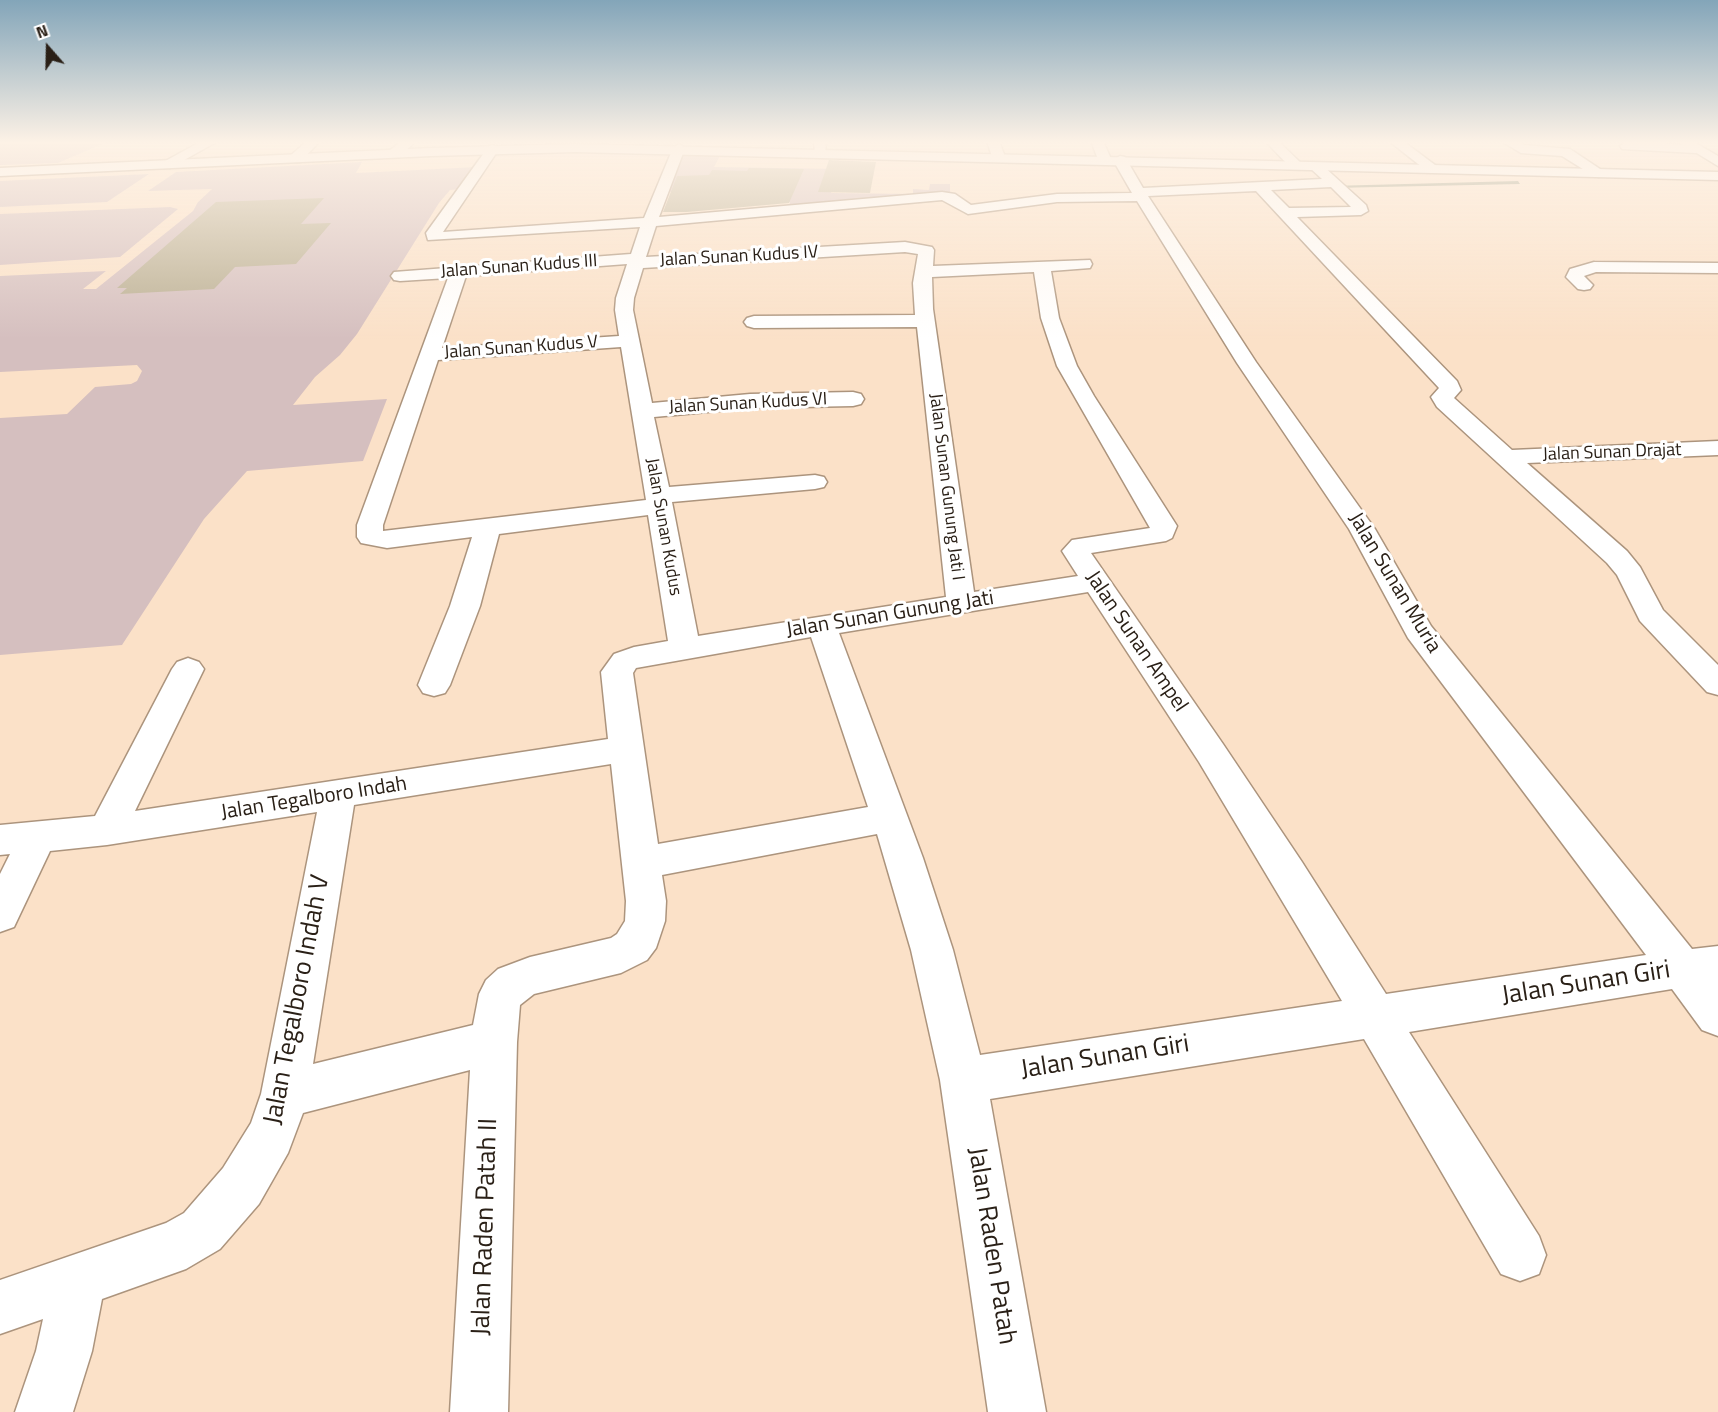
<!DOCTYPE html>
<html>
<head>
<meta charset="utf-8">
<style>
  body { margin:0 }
  #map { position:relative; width:1718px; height:1412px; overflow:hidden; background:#fbe1c8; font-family:"Titillium Web",sans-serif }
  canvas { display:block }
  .north { position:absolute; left:18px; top:18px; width:60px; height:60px; -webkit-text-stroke:4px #fff; paint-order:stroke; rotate:340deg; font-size:16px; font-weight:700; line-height:24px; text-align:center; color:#2a2017 }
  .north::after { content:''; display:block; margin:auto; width:21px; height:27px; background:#2a2017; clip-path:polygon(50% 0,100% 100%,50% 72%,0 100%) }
</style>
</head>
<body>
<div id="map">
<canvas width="1718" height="1412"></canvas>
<div class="north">N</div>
</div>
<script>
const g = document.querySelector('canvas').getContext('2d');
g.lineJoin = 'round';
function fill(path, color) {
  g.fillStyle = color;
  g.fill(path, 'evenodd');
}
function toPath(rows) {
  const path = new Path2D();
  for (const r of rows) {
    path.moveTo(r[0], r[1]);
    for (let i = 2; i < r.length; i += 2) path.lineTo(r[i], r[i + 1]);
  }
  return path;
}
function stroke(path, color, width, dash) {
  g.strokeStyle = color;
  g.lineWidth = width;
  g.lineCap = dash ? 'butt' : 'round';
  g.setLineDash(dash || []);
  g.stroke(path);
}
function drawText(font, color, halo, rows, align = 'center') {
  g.font = font + ' "Titillium Web",sans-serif';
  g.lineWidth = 6;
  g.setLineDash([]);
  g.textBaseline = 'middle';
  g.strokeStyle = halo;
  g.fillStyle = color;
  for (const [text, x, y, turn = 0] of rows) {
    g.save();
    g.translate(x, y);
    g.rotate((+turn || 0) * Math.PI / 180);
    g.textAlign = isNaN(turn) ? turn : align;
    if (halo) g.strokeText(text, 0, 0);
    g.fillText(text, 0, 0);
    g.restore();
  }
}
const green = toPath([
  [0,141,109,141,58,163,0,165],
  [682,155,720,156,714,167,838,169,831,193,913,194,913,189,929,190,930,184,950,184,950,194,788,208,790,202,774,202,777,194,667,192],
  [362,162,356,173,477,167,461,189,450,190,439,203,357,334,340,355,315,377,293,405,387,399,363,461,247,471,204,519,122,645,0,655,0,418,67,414,95,387,131,384,137,381,142,371,137,365,0,372,0,276,106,271,83,289,96,289,193,211,198,202,212,189,148,191,176,172],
  [149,174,107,202,0,207,0,181],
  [170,207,178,209,120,257,0,265,0,214]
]);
const stream = toPath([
  [1518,181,1520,184,1332,188,1329,186,1518,181]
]);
const building = toPath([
  [829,160,876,162,870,193,818,192],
  [749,168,804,169,789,203,687,212,663,212,677,176,709,175,712,170,747,171],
  [324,198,301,224,331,223,296,264,235,267,214,289,120,294,127,288,117,288,216,202]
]);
const minor = toPath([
  [202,141,218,141,170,168,160,168,158,165,202,141],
  [307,141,320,141,300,162,290,162,288,159,290,156,307,141],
  [402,141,416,141,399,157,389,157,388,154,389,151,402,141],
  [814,141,826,141,825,155,815,155,814,141],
  [987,141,999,141,1005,157,1003,160,993,160,987,141],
  [1091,141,1103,141,1111,159,1109,162,1099,162,1091,141],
  [1265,141,1278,141,1303,165,1301,168,1291,168,1265,141],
  [1389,141,1403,141,1439,168,1432,172,1427,171,1389,141],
  [1501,141,1516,141,1524,145,1570,149,1606,173,1599,177,1594,176,1562,156,1521,153,1501,141],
  [1626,142,1696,145,1702,149,1696,153,1622,149,1620,146,1626,142],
  [679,144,685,148,659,217,942,192,955,194,971,205,1057,194,1132,193,1113,160,1120,156,1125,157,1143,188,1322,179,1310,168,1317,164,1322,165,1366,205,1368,211,1361,215,1297,217,1457,381,1461,390,1454,398,1512,450,1718,441,1718,455,1527,463,1627,551,1640,567,1663,610,1718,665,1718,695,1707,692,1640,621,1617,575,1607,563,1437,407,1431,397,1439,388,1256,191,1148,196,1256,362,1375,529,1431,626,1692,949,1718,946,1718,1036,1702,1030,1672,989,1409,1032,1539,1236,1546,1255,1539,1274,1520,1281,1501,1274,1364,1039,990,1099,1046,1412,988,1412,940,1080,911,950,877,834,662,875,666,901,665,921,656,948,647,960,621,973,534,994,520,1005,517,1042,508,1412,450,1412,470,1070,303,1113,288,1153,259,1204,220,1249,186,1269,102,1299,92,1351,73,1412,15,1412,36,1351,43,1319,0,1334,0,1280,166,1223,184,1213,223,1168,251,1123,261,1094,317,812,107,845,50,851,14,927,0,932,0,874,10,854,0,855,0,825,95,816,172,669,177,662,188,658,199,662,204,669,135,811,608,739,601,672,614,654,634,647,668,641,648,515,499,534,480,606,450,685,445,693,434,696,423,693,418,685,450,606,472,537,387,548,361,543,357,537,357,525,448,278,400,281,394,280,391,276,394,272,631,254,640,227,428,240,426,233,489,146,493,145,499,149,443,232,644,218,673,148,679,144],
  [1331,187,1351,207,1289,208,1271,190,1331,187],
  [942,200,968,214,1057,202,1137,201,1237,363,1349,529,1408,638,1646,955,1386,994,1302,862,1223,744,1091,553,1166,541,1172,538,1177,526,1094,396,1077,366,1059,318,1051,271,1090,268,1092,264,1090,260,933,266,934,250,932,247,905,242,646,257,656,226,942,200],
  [905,252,918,254,913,283,915,315,754,316,747,318,744,322,747,326,754,328,917,327,946,597,698,636,672,502,815,489,824,487,827,482,824,477,815,475,669,487,654,417,750,408,853,406,861,404,864,399,861,394,853,392,750,394,652,403,633,310,634,298,643,268,905,252],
  [627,264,616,298,615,310,619,336,442,348,466,276,627,264],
  [1034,272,1041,318,1057,366,1150,528,1072,540,1062,551,1078,576,974,592,933,309,932,277,1034,272],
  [621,347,646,500,383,531,383,525,438,360,621,347],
  [1088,592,1199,762,1342,1001,980,1055,953,950,923,858,839,633,1088,592],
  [811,637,868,807,658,844,633,673,636,668,811,637],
  [611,764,626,901,625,921,617,934,611,938,530,957,498,969,486,980,479,994,473,1025,313,1064,354,805,611,764],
  [1594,262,1718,263,1718,273,1596,272,1584,276,1593,285,1590,289,1584,290,1578,289,1566,277,1570,269,1594,262]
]);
const major = toPath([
  [1677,141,1692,141,1718,156,1718,166,1677,141],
  [575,144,1718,172,1718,180,575,152,431,156,0,176,0,168,431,148,575,144]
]);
const farStreetnames = [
  ["Jalan Sunan Kudus IV",739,257,-3],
  ["Jalan Sunan Kudus III",519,267,-4],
  ["Jalan Sunan Kudus V",521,348,-4],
  ["Jalan Sunan Kudus VI",748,404,-3],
  ["Jalan Sunan Drajat",1612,453,-2],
  ["Jalan Sunan Gunung Jati I",946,487,83],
  ["Jalan Sunan Kudus",663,527,80]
];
const streetNames = [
  ["Jalan Sunan Muria",1394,583,59],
  ["Jalan Sunan Gunung Jati",890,615,-9],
  ["Jalan Sunan Ampel",1136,642,56],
  ["Jalan Tegalboro Indah",314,799,-9]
];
const nearStreetnames = [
  ["Jalan Sunan Giri",1586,984,-9],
  ["Jalan Tegalboro Indah V",298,1000,-79],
  ["Jalan Sunan Giri",1105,1058,-9],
  ["Jalan Raden Patah II",486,1227,-88],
  ["Jalan Raden Patah",991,1246,81]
];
fill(green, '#d5bfbf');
fill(stream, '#8c8e72');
fill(building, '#baaf93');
stroke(minor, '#ac947d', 3);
stroke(major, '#ac947d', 3);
fill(minor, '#fff');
fill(major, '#fff');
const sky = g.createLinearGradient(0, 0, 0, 339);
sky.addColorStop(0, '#83a5b9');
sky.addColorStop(0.42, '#fdf2e6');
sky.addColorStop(1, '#fdf2e600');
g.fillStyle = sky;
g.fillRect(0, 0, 1718, 339);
drawText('18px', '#2a2017', '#fff', farStreetnames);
drawText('21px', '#2a2017', '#fff', streetNames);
drawText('26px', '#2a2017', '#fff', nearStreetnames);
</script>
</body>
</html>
